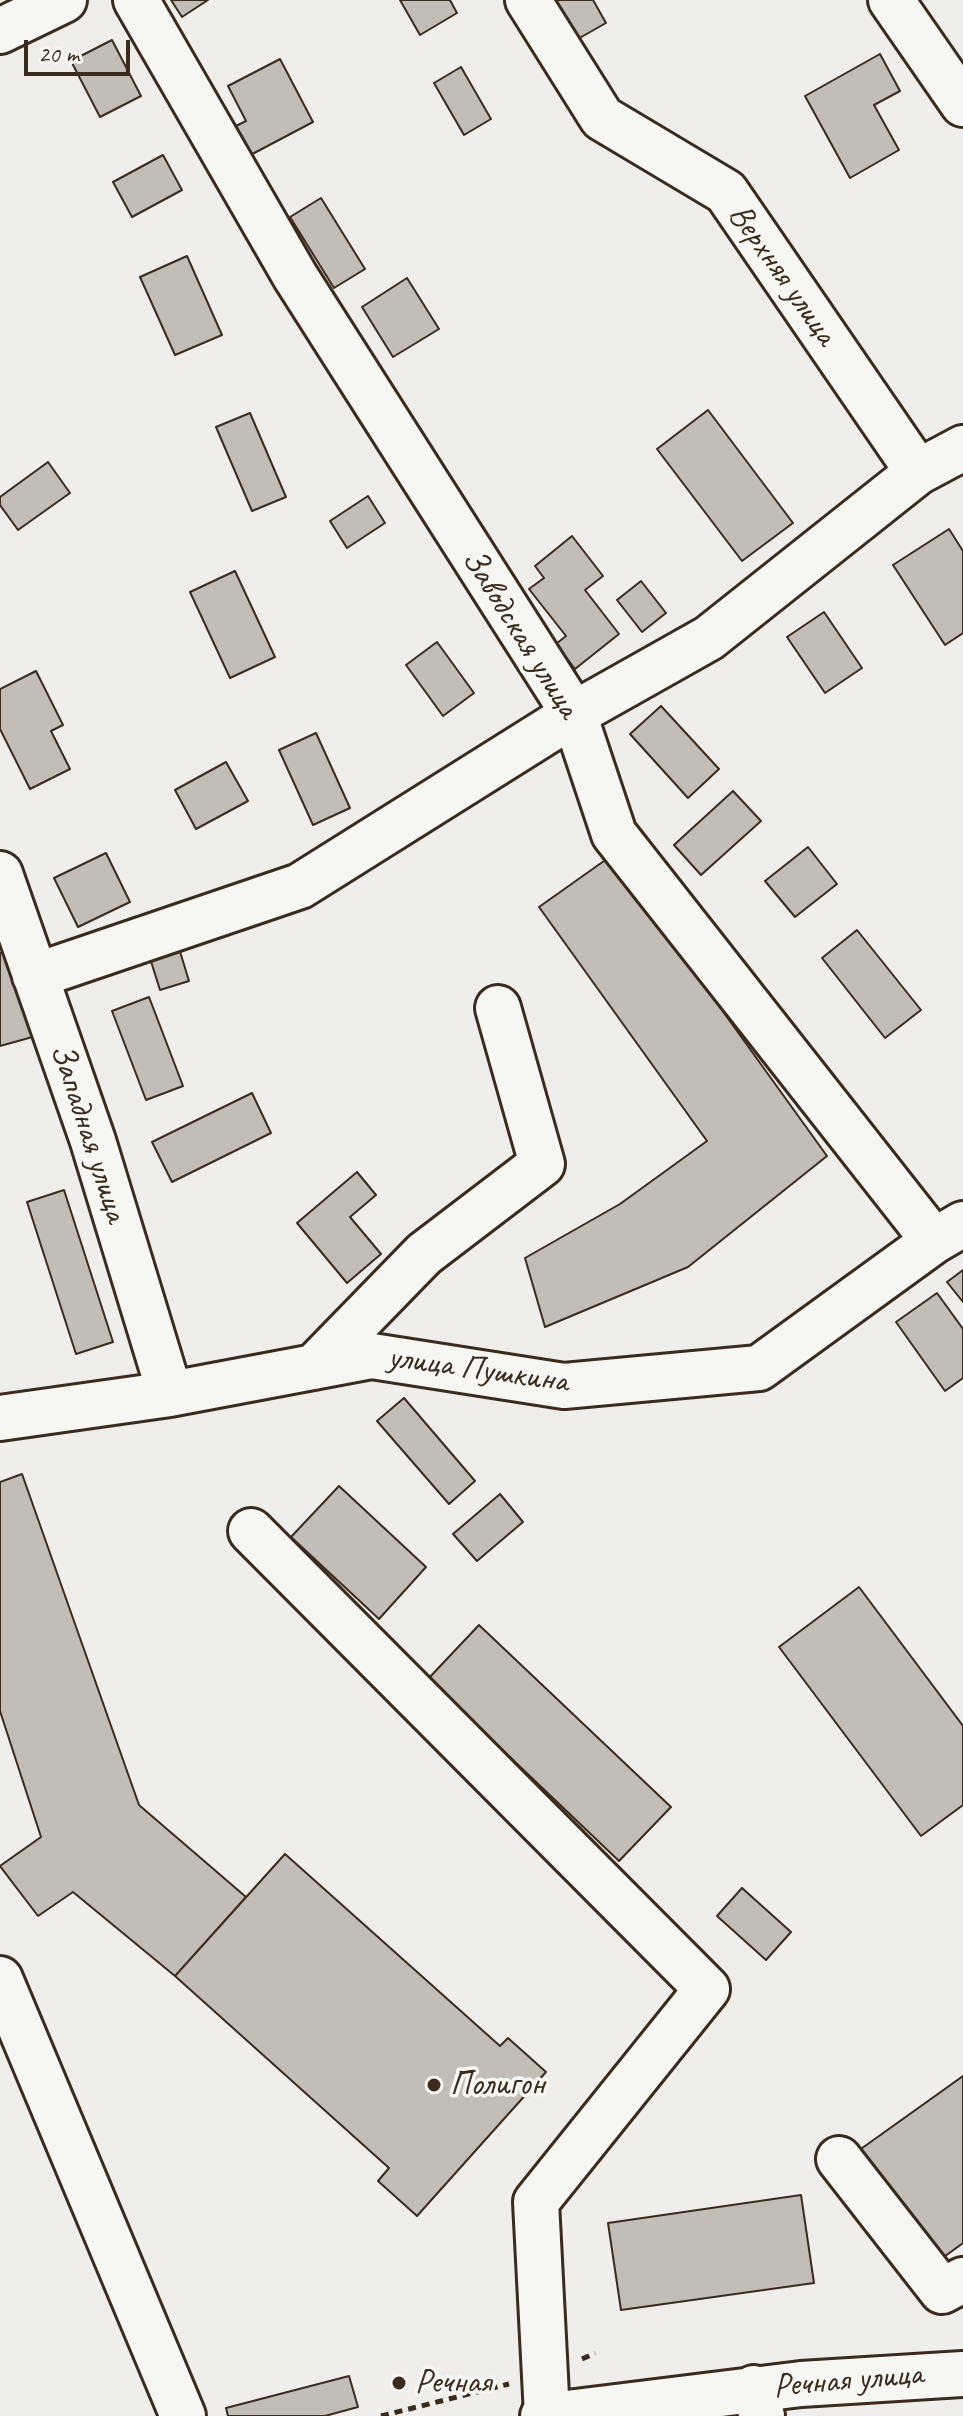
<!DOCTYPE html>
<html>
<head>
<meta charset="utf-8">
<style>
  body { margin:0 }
  #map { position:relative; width:963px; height:2416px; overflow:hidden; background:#efeeea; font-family:Caveat,sans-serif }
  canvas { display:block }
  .scale { position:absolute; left:24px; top:40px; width:106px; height:36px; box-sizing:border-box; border:4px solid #3b2a1e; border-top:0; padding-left:10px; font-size:24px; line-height:28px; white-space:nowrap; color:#3b2a1e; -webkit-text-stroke:6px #f6f6f2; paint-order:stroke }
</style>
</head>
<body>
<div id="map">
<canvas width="963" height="2416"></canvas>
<div class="scale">20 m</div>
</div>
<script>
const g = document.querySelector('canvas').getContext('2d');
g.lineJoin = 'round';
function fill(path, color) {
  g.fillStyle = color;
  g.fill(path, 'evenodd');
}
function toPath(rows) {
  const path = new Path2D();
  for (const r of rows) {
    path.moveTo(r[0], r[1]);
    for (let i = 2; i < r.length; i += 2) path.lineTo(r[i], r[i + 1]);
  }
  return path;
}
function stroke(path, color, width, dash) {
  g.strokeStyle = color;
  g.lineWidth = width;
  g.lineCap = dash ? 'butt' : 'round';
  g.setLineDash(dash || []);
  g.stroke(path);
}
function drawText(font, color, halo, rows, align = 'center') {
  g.font = font + ' Caveat,sans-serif';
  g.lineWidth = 7;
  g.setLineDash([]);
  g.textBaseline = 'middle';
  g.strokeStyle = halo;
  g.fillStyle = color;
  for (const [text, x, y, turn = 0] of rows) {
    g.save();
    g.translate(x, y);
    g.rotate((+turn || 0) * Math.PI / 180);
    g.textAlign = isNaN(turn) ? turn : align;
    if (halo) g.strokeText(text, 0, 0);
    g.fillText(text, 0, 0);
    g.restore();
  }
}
const building = toPath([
  [171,0,208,0,182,17,171,0],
  [400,0,450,0,457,13,420,35,400,0],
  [544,0,593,0,606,23,569,44,544,0],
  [112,40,141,96,100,117,71,61,112,40],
  [880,54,900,91,874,105,899,150,850,178,805,96,880,54],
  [280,59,313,122,241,160,226,131,246,121,228,86,280,59],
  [461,67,491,119,464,135,434,83,461,67],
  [163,155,182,190,132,217,113,182,163,155],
  [321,198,365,269,334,288,290,217,321,198],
  [187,256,222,335,175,355,140,277,187,256],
  [407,278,439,329,393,357,362,307,407,278],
  [708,410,793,523,742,561,657,449,708,410],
  [250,413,286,497,252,511,216,427,250,413],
  [48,462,70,493,18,530,0,505,0,497,48,462],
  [368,496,385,523,347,548,330,521,368,496],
  [949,529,963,551,963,633,945,645,893,565,949,529],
  [572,536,603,576,585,590,619,634,575,669,556,644,566,636,529,589,544,578,535,566,572,536],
  [235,571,275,657,230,678,190,592,235,571],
  [641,581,666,613,642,632,617,600,641,581],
  [824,612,862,668,825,693,787,637,824,612],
  [437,642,474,693,443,716,406,665,437,642],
  [36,671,63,725,51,731,70,769,30,789,0,729,0,689,36,671],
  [661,706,719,769,688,798,630,734,661,706],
  [316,733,350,808,313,825,279,750,316,733],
  [226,762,248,801,196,829,175,790,226,762],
  [733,791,761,821,701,875,674,845,733,791],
  [808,847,837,884,795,917,765,881,808,847],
  [106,853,130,902,78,927,54,878,106,853],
  [611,856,827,1156,688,1267,545,1327,525,1258,620,1204,707,1141,539,907,611,856],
  [857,930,921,1010,885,1038,822,958,857,930],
  [178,945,189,981,160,990,149,955,178,945],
  [12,950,36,1036,0,1046,0,953,12,950],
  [149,997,183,1086,146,1100,112,1011,149,997],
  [252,1093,271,1133,172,1182,152,1142,252,1093],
  [357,1172,376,1195,350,1217,381,1254,347,1283,297,1223,357,1172],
  [64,1190,113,1342,76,1354,27,1202,64,1190],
  [963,1270,963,1302,947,1282,963,1270],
  [937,1293,963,1329,963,1378,945,1391,896,1322,937,1293],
  [404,1398,475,1481,449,1504,377,1421,404,1398],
  [22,1474,139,1805,246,1897,175,1976,73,1892,38,1916,0,1866,41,1837,0,1711,0,1482,22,1474],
  [339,1486,426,1567,379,1619,291,1537,339,1486],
  [500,1494,523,1522,477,1561,453,1534,500,1494],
  [859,1587,963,1726,963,1805,921,1836,779,1647,859,1587],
  [479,1625,671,1807,619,1861,428,1679,479,1625],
  [285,1854,500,2046,508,2038,546,2072,417,2216,378,2181,389,2168,175,1976,285,1854],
  [742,1888,791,1932,766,1960,717,1916,742,1888],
  [963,2076,963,2243,937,2262,858,2151,963,2076],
  [801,2195,814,2283,621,2310,608,2223,801,2195],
  [349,2376,358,2407,325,2416,228,2416,226,2408,349,2376]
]);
const path = toPath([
  [582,2359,595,2353],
  [381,2416,509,2384]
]);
const minor = toPath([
  [136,0,295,276,574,714,614,834,934,1241],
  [528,0,602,118,726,192,918,472],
  [891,0,963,104],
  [0,31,64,0],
  [0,874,93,1141,170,1394],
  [35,976,300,886,574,714,709,638,918,472,963,448],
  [314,1367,424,1254,542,1164,498,1008],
  [0,1418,170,1394,372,1356,564,1386,759,1368,934,1241,963,1224],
  [251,1531,707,1989,536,2202,547,2415],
  [0,1979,183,2416],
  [839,2159,942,2291,963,2280],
  [754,2388,762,2416]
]);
const major = toPath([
  [543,2416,801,2384,963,2374]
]);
const markers = [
  [434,2085,8,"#3b2a1e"],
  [399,2383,8,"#3b2a1e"]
];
const streetNames = [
  ["Верхняя улица",782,275,55],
  ["Заводская улица",520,634,58],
  ["Западная улица",88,1133,72],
  ["улица Пушкина",478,1370,8],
  ["Речная улица",848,2381,-5]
];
const poiNames = [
  ["Полигон",450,2085],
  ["Речная",415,2383]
];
fill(building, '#c2bdb7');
stroke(building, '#3b2a1e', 2);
stroke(minor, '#3b2a1e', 50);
stroke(major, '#3b2a1e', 50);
stroke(path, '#3b2a1e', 5, [8, 6]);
stroke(minor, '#f6f6f2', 44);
stroke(major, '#f6f6f2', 44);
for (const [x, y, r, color] of markers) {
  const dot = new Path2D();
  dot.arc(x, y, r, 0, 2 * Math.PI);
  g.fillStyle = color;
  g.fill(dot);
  stroke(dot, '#f6f6f2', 3);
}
drawText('34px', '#3b2a1e', '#f6f6f2', streetNames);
drawText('34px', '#3b2a1e', '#f6f6f2', poiNames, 'left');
</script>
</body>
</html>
